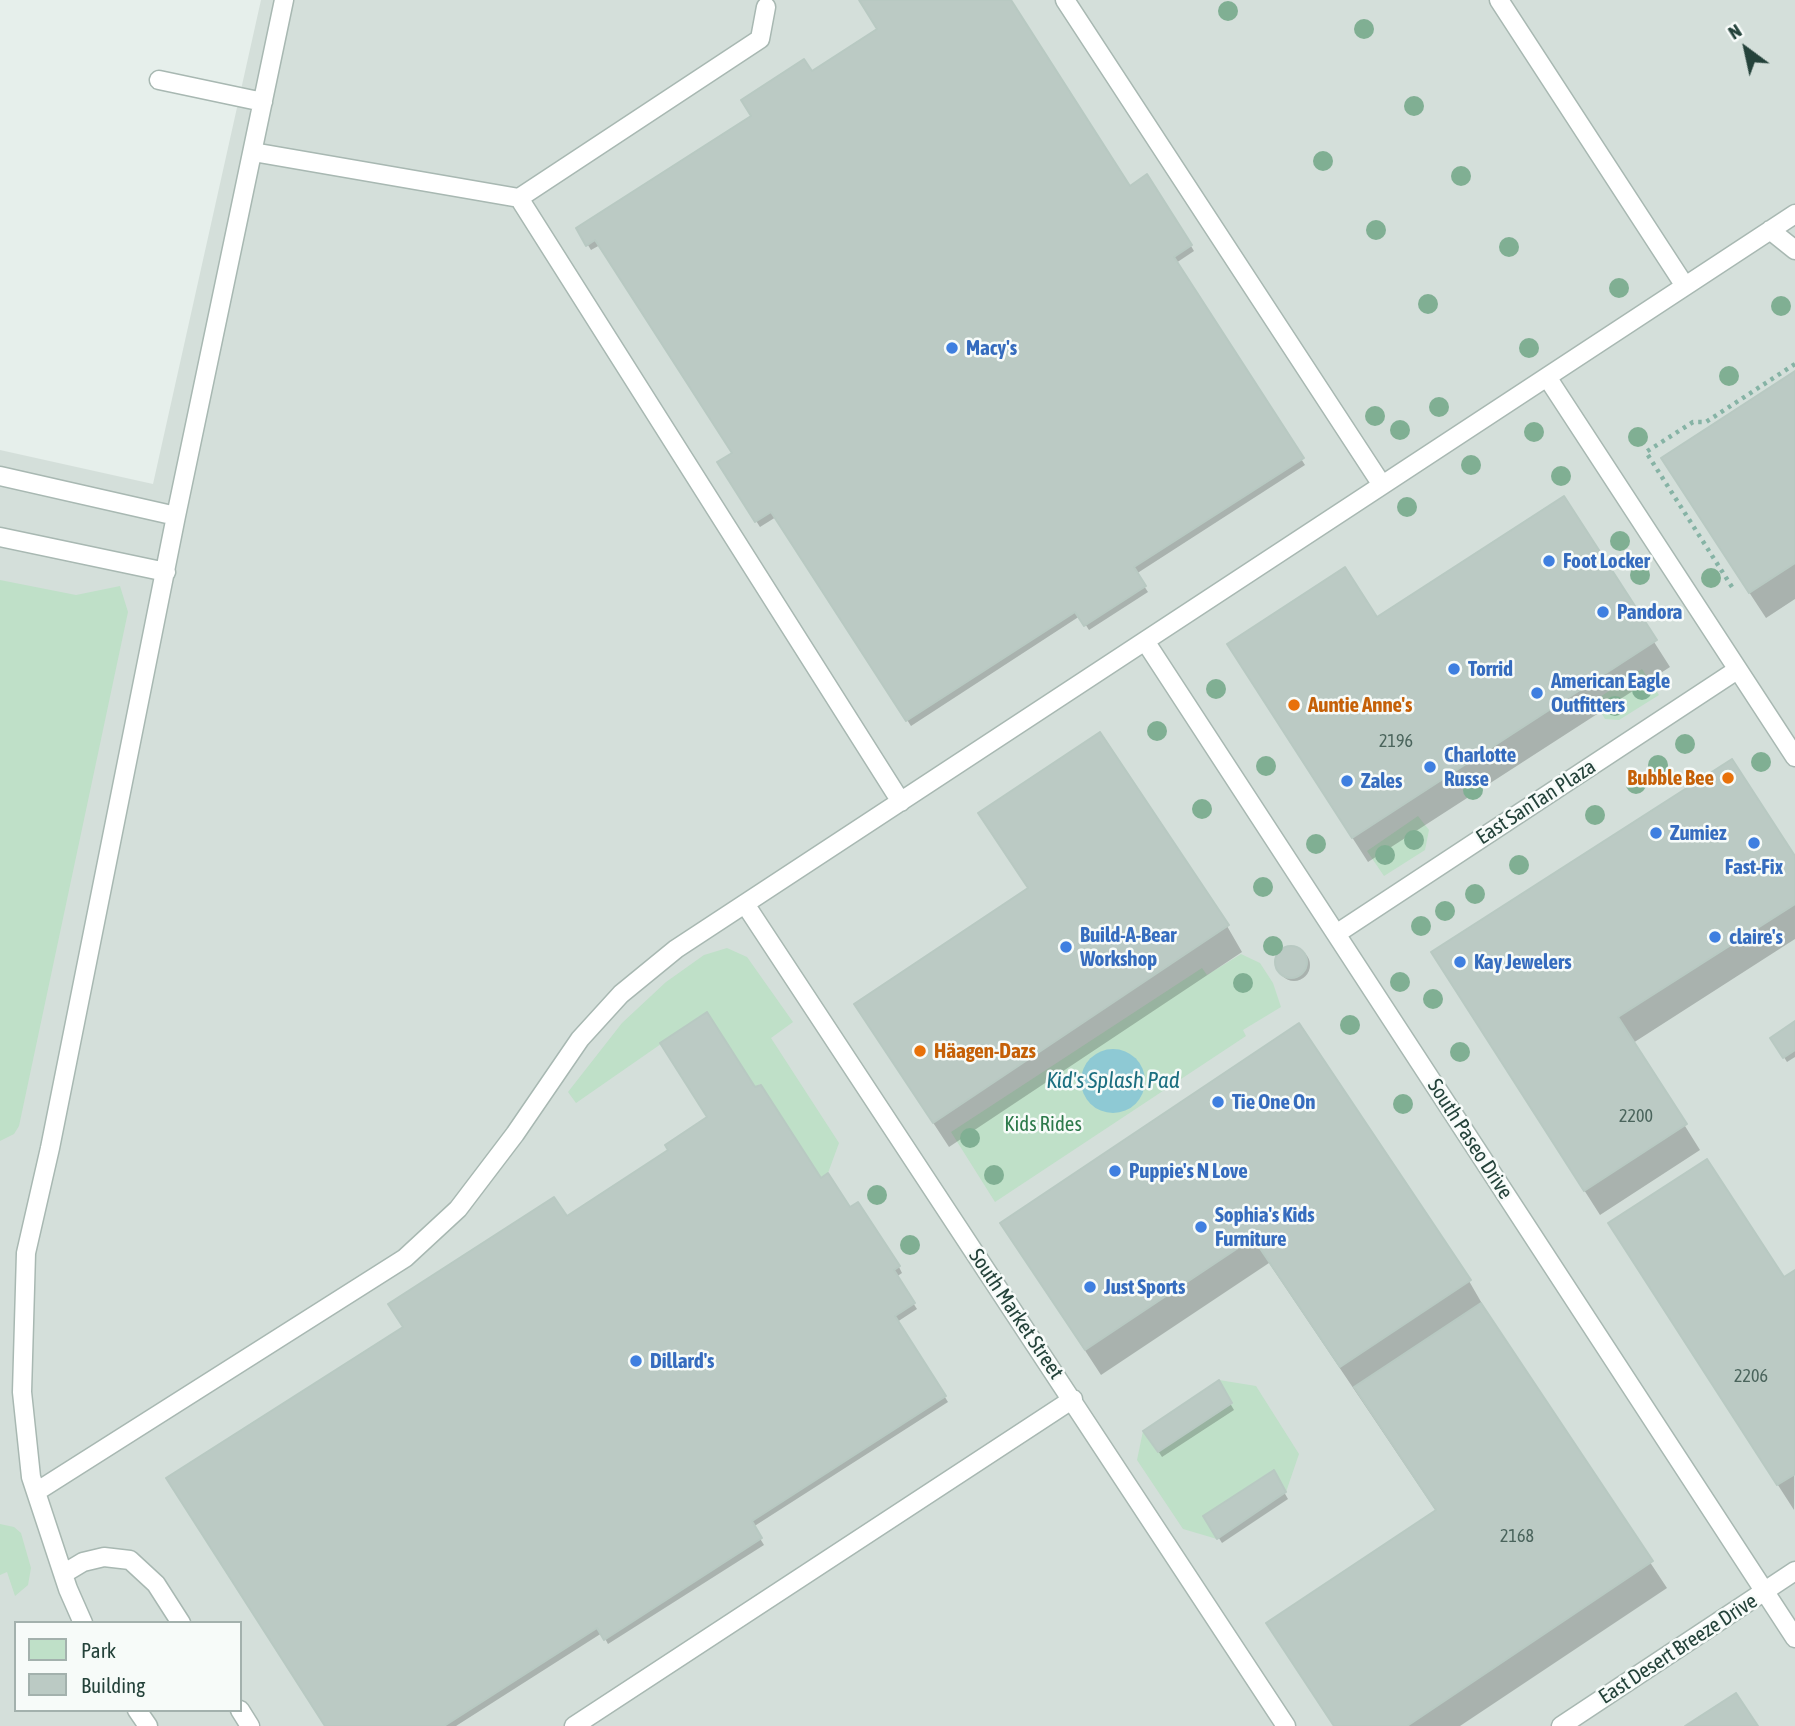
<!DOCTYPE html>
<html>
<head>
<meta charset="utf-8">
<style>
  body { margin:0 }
  #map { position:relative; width:1795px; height:1726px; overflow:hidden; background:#e6efeb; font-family:"Asap Condensed",sans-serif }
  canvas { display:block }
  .legend { position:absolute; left:14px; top:1621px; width:228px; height:91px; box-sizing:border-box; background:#f7fbf9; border:2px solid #a3b1ad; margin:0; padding:9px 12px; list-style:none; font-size:21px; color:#24423a }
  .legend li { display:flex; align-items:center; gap:14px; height:35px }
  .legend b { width:35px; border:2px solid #a3b1ad }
  .north { position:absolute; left:1711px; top:14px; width:70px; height:70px; -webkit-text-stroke:5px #f7fbf9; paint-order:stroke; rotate:327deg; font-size:19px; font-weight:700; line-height:28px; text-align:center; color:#24423a }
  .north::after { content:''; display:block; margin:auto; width:24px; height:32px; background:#24423a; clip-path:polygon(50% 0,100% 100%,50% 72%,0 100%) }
</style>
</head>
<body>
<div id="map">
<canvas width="1795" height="1726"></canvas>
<ul class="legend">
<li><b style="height:19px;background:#bfe0c8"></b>Park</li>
<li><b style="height:19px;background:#bbcac4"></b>Building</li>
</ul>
<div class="north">N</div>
</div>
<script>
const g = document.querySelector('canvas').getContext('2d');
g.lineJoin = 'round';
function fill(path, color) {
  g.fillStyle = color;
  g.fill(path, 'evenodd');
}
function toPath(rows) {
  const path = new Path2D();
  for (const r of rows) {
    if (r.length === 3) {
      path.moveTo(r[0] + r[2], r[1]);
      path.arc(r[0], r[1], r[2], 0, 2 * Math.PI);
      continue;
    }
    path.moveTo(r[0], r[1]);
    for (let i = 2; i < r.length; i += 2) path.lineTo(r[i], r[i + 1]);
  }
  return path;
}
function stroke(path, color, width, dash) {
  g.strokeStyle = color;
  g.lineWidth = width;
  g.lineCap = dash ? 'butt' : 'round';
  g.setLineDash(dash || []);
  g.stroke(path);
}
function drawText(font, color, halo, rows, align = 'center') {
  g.font = font + ' "Asap Condensed",sans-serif';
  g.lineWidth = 5;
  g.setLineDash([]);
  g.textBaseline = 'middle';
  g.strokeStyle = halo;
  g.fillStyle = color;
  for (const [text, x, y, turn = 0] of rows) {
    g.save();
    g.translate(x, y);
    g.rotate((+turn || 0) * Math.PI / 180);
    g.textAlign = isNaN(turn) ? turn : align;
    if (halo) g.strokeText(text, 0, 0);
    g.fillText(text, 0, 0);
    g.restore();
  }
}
const built = toPath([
  [261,0,1795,0,1795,1726,0,1726,0,450,153,484],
  [16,1623,240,1623,240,1710,16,1710]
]);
const green = toPath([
  [0,580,76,595,120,586,128,612,19,1126,14,1134,0,1141],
  [1642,669,1659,695,1619,720,1605,719,1594,701],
  [1418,816,1429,830,1425,850,1384,876,1367,851],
  [727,948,747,957,793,1022,771,1038,839,1143,828,1173,821,1178,760,1084,755,1087,707,1012,576,1103,568,1092,622,1023,666,982,704,955],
  [1241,954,1260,963,1273,983,1281,1007,1243,1030,1246,1036,995,1202,951,1132,1202,968,1207,975],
  [1219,1380,1256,1386,1299,1454,1286,1492,1273,1470,1203,1516,1217,1539,1183,1529,1137,1460,1143,1431,1158,1452,1232,1404],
  [0,1524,14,1527,21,1533,31,1568,28,1585,15,1596,7,1572,0,1575]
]);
const water = toPath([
  [1113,1081,32]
]);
const shadow = toPath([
  [861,0,1009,0,1129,188,1191,246,1194,251,1176,263,1305,465,1136,574,1148,592,1089,630,1080,616,911,726,776,517,760,527,719,463,734,454,600,245,591,250,578,229,753,116,811,73,880,29],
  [1795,373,1795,599,1766,618,1678,484],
  [1563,499,1670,667,1368,862,1244,670,1377,619],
  [980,813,1227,926,1242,952,949,1147,856,1005,1029,890],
  [1795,859,1795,939,1633,1043,1700,1150,1600,1215,1433,953],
  [1294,965,16],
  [1795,1023,1795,1057,1787,1062,1772,1038],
  [1299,1025,1469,1281,1484,1307,1482,1308,1667,1588,1460,1726,1334,1726,1268,1624,1436,1511,1269,1263,1101,1375,1002,1223],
  [754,1089,820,1180,850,1209,858,1204,899,1267,902,1273,896,1277,917,1309,897,1322,948,1402,753,1527,764,1545,608,1644,602,1633,456,1726,327,1726,405,1327,670,1151],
  [1610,1224,1783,1279,1795,1272,1794,1510],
  [1218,1383,1234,1410,1162,1457,1149,1437],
  [1273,1473,1288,1499,1222,1543,1205,1516]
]);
const building = toPath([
  [859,0,1011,0,1130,186,1147,174,1192,245,1174,257,1304,458,1134,567,1146,586,1084,626,1075,612,906,721,771,512,755,522,717,462,732,453,595,240,586,246,576,228,751,116,741,100,804,59,812,71,877,29,859,0],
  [1795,371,1795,563,1749,593,1661,458,1795,371],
  [1564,496,1657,640,1352,838,1227,644,1345,567,1377,617,1564,496],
  [1100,732,1229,925,933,1123,854,1004,1028,888,978,813,1100,732],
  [1732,759,1795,856,1795,904,1618,1017,1687,1124,1584,1191,1431,952,1732,759],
  [1291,962,16],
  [707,1012,755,1087,761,1085,821,1178,828,1173,850,1207,858,1202,900,1266,894,1270,915,1303,895,1316,946,1396,752,1521,762,1538,604,1640,597,1628,444,1726,325,1726,166,1478,403,1327,388,1304,554,1197,567,1216,668,1150,665,1145,707,1117,660,1043,707,1012],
  [1795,1021,1795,1050,1783,1058,1770,1038,1795,1021],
  [1299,1023,1471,1280,1340,1367,1253,1238,1085,1350,1000,1223,1299,1023],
  [1707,1159,1784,1277,1795,1270,1795,1474,1777,1485,1608,1223,1707,1159],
  [1481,1303,1653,1561,1407,1726,1334,1726,1266,1623,1436,1510,1354,1387,1481,1303],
  [1219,1380,1232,1403,1158,1452,1143,1431,1219,1380],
  [1274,1470,1286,1492,1217,1539,1203,1516,1274,1470],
  [1736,1693,1758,1726,1685,1726,1736,1693]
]);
const path = toPath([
  [1732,587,1646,452,1693,422,1706,422,1795,364]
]);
const lane = toPath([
  [1065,0,1382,485],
  [1499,0,1685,286],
  [159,80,263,102],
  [253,152,519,198,760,39,766,7],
  [519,198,901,802],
  [1770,230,1795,250],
  [1547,377,1795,757],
  [0,476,176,516],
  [0,537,166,572],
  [1145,641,1795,1638],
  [745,904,1286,1726],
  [1336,934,1737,670],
  [36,1492,405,1258,458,1209,515,1134,580,1039,621,994,676,949,1795,214],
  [63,1574,83,1562,104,1557,130,1560,156,1584,181,1623],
  [83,1623,68,1589,31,1477,22,1392,26,1253,50,1148,176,516,284,0],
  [137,1710,148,1726],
  [240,1710,250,1726],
  [574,1726,1073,1399],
  [1561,1726,1795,1571]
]);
const trees = [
  [1228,11],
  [1364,29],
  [1414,106],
  [1323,161],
  [1461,176],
  [1376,230],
  [1509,247],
  [1619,288],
  [1428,304],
  [1781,306],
  [1529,348],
  [1729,376],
  [1439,407],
  [1375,416],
  [1400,430],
  [1534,432],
  [1638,437],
  [1471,465],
  [1561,476],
  [1407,507],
  [1620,541],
  [1640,575],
  [1711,578],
  [1216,689],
  [1642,690],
  [1615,706],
  [1157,731],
  [1685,744],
  [1761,762],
  [1658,765],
  [1266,766],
  [1636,784],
  [1473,790],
  [1202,809],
  [1595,815],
  [1414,840],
  [1316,844],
  [1385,855],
  [1519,865],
  [1263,887],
  [1475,894],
  [1445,911],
  [1421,926],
  [1273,946],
  [1400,982],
  [1243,983],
  [1433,999],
  [1350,1025],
  [1460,1052],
  [1403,1104],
  [970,1138],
  [994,1175],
  [877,1195],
  [910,1245]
];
const markers = [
  [952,348,7,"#3f7fe0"],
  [1549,561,7,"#3f7fe0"],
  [1603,612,7,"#3f7fe0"],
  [1454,669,7,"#3f7fe0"],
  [1537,693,7,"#3f7fe0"],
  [1294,705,7,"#e8710a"],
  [1430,767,7,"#3f7fe0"],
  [1728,778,7,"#e8710a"],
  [1347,781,7,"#3f7fe0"],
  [1656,833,7,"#3f7fe0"],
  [1754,843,7,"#3f7fe0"],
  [1715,937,7,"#3f7fe0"],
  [1066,947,7,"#3f7fe0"],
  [1460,962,7,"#3f7fe0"],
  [920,1051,7,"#e8710a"],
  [1218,1102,7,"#3f7fe0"],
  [1115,1171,7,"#3f7fe0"],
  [1201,1227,7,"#3f7fe0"],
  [1090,1287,7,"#3f7fe0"],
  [636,1361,7,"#3f7fe0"]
];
const numberNames = [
  ["2196",1396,741],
  ["2200",1636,1116],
  ["2206",1751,1376],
  ["2168",1517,1536]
];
const shopNames = [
  ["Macy's",966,348],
  ["Foot Locker",1563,561],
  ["Pandora",1617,612],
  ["Torrid",1468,669],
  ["American Eagle",1551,681],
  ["Outfitters",1551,705],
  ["Charlotte",1444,755],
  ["Russe",1444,779],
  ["Zales",1361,781],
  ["Zumiez",1670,833],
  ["Fast-Fix",1754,867,"center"],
  ["Build-A-Bear",1080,935],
  ["Workshop",1080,959],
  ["claire's",1729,937],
  ["Kay Jewelers",1474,962],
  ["Tie One On",1232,1102],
  ["Puppie's N Love",1129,1171],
  ["Sophia's Kids",1215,1215],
  ["Furniture",1215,1239],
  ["Just Sports",1104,1287],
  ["Dillard's",650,1361]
];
const foodNames = [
  ["Auntie Anne's",1308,705],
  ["Bubble Bee",1714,778,"right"],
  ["Häagen-Dazs",934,1051]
];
const streetNames = [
  ["East SanTan Plaza",1536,802,-33],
  ["South Paseo Drive",1470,1139,57],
  ["South Market Street",1016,1314,56],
  ["East Desert Breeze Drive",1678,1649,-33]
];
const parkNames = [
  ["Kids Rides",1043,1124]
];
const waterNames = [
  ["Kid's Splash Pad",1113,1081]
];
fill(built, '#d4dfda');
fill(green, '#bfe0c8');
fill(water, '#8ec9d4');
fill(shadow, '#0003');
fill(building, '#bbcac4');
stroke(building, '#b8c9c2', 2);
stroke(lane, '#a8b8b2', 21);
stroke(path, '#86b3a5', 4.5, [3.5, 5]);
stroke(lane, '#fff', 18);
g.fillStyle = '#80af93';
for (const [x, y] of trees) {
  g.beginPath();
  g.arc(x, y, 10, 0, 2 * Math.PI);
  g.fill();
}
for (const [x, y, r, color] of markers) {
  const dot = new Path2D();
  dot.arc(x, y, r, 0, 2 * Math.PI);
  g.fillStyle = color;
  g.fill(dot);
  stroke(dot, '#f7fbf9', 2.5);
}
drawText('18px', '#4a645c', null, numberNames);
drawText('bold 21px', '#366cbe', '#f7fbf9', shopNames, 'left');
drawText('bold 21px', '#c56008', '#f7fbf9', foodNames, 'left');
drawText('21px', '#24423a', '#f7fbf9', streetNames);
drawText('21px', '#2d7a4b', '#f7fbf9', parkNames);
drawText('italic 23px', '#1c6f80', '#f7fbf9', waterNames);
</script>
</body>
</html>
